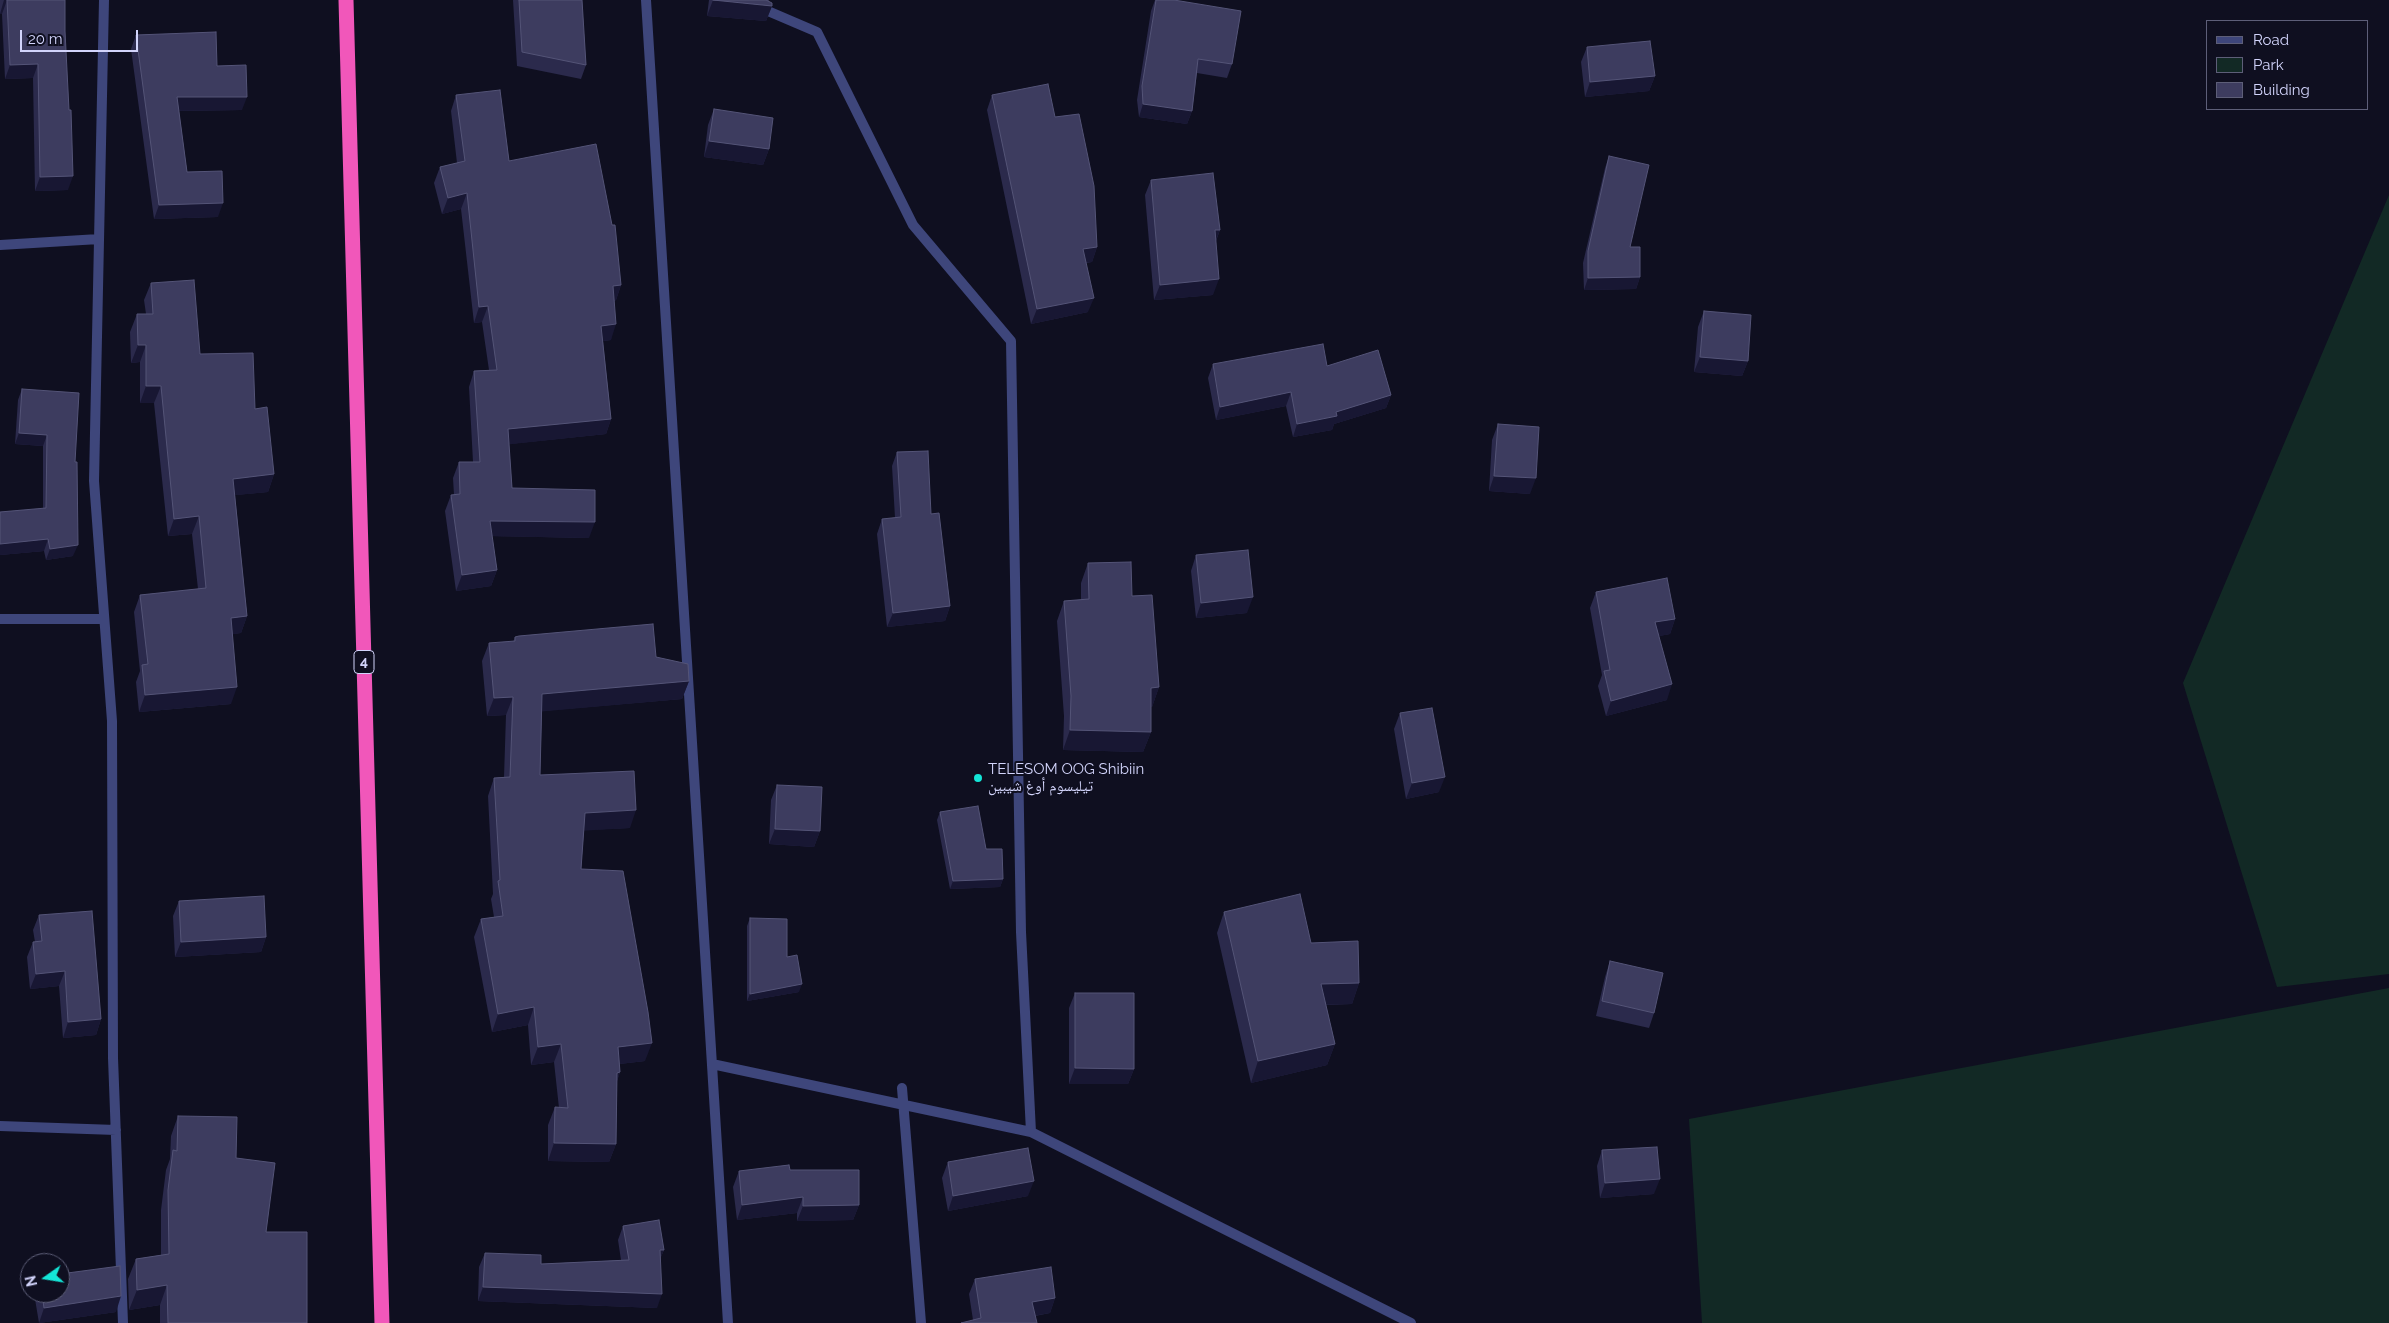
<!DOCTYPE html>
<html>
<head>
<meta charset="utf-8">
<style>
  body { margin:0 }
  #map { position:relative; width:2389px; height:1323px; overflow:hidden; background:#0f0f20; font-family:Raleway,sans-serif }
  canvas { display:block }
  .legend { position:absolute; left:2206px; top:20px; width:162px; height:90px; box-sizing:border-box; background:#0f0f20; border:1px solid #5d5e78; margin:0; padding:6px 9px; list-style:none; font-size:15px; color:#d2d4fb }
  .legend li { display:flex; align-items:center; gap:10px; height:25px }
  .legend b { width:25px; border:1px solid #5d5e78 }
  .north { position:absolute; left:20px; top:1253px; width:50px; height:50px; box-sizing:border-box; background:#0f0f20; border:1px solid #5d5e78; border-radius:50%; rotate:257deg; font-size:14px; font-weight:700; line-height:20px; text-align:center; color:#d2d4fb }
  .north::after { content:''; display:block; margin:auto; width:18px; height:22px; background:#14e5d7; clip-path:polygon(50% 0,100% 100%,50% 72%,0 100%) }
  .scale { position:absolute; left:20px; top:30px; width:118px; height:22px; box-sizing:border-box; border:2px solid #d2d4fb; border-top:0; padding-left:6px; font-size:15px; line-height:18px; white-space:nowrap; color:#d2d4fb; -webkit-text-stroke:4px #0f0f20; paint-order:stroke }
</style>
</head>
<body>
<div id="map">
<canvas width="2389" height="1323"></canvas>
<ul class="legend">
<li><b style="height:6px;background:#3e467b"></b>Road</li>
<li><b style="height:14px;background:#122925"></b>Park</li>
<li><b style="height:14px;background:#3d3c5f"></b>Building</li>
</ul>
<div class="north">N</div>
<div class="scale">20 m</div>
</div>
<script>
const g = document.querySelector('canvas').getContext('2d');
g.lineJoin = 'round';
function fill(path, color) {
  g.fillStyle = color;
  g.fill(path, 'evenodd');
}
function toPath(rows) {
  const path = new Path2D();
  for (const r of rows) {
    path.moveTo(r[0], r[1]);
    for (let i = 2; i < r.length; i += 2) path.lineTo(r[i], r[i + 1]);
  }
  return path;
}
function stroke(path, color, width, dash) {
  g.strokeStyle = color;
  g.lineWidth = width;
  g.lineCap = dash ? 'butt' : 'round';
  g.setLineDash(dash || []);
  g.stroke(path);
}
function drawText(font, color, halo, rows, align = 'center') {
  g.font = font + ' Raleway,"Noto Naskh Arabic",sans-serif';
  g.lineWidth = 4;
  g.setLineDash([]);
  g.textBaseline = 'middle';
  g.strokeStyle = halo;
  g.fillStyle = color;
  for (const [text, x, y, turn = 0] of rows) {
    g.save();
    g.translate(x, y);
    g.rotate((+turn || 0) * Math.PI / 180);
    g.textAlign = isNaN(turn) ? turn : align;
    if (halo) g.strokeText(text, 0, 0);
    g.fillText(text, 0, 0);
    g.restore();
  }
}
const green = toPath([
  [2389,195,2389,974,2277,987,2183,683],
  [2389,988,2389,1323,1702,1323,1689,1119]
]);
const street = toPath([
  [104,0,94,481,112,721,113,1058,123,1323],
  [646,0,728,1323],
  [742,0,817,32,913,225,1011,341,1021,932,1031,1132],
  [0,245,99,239],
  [0,619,104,619],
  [712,1064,1031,1132,1411,1323],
  [902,1088,921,1323],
  [0,1126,116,1130]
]);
const highway = toPath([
  [346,0,382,1323]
]);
const wall = toPath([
  [0,0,65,0,65,31,68,190,35,191,33,78,5,79,2,14,0,14],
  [513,0,582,0,586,65,581,79,517,66],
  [709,0,769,0,769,1,772,6,766,21,707,16],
  [1155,0,1174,0,1232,64,1227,78,1197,73,1192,111,1187,124,1139,117,1137,100,1151,11],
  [136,35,217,66,242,110,179,111,187,172,218,217,154,219,131,49],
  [1587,47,1655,76,1649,91,1585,97,1581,62],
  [456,95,509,161,621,285,616,300,614,301,611,340,603,341,611,419,606,434,509,444,512,488,589,538,492,536,497,570,491,586,456,591,445,511,451,495,454,495,453,478,459,462,473,462,469,387,474,371,489,370,482,322,474,323,461,209,442,214,434,183,440,167,457,163,451,111],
  [992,95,1055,117,1097,247,1092,262,1086,263,1088,312,1031,324,987,110],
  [714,109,769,149,763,165,704,157,708,125],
  [1609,156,1630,247,1640,277,1636,289,1584,290,1583,263,1605,168],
  [1151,180,1220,230,1216,241,1213,295,1154,300,1145,195],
  [151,283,200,354,255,409,274,474,268,492,235,495,247,616,241,633,232,634,231,704,139,712,136,682,140,671,134,612,140,595,198,589,192,534,168,536,154,403,140,403,140,362,131,363,130,332,137,314,146,314,144,300],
  [1704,311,1748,361,1742,376,1694,372,1698,327],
  [1213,364,1327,366,1391,395,1386,408,1334,424,1332,430,1293,437,1286,406,1216,420,1208,378],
  [22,389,75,462,73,556,46,560,44,551,0,555,0,512,43,509,43,446,15,444,18,400],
  [1498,424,1530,494,1489,491,1492,440],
  [897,452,931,514,950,606,945,621,887,627,877,534,882,519,895,518,892,466],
  [1196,555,1247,613,1196,618,1191,571],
  [1088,563,1132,596,1159,687,1152,707,1151,707,1151,732,1143,752,1063,750,1064,716,1057,621,1064,601,1081,600,1081,583],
  [1596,592,1675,619,1670,634,1659,636,1667,700,1606,716,1598,686,1602,675,1590,608],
  [515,637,656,657,689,681,682,699,542,711,540,775,630,828,584,830,581,869,645,1061,619,1064,620,1072,617,1081,616,1144,609,1162,548,1161,548,1125,555,1107,559,1108,554,1062,531,1065,528,1025,492,1032,474,937,481,919,494,917,491,899,493,894,488,796,494,778,504,777,506,715,487,716,482,661,489,643,513,642],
  [1400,713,1439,792,1406,799,1394,729],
  [777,785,820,831,814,847,769,844,771,800],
  [940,812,986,849,1003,879,1000,887,950,889,937,820],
  [179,901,266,937,261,952,175,957,173,916],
  [1224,912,1311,943,1359,983,1352,1004,1326,1005,1335,1044,1327,1065,1251,1083,1217,933],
  [39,915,101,1019,96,1035,63,1038,59,986,30,989,27,957,33,942,35,942,33,930],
  [750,918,787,957,799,992,747,1001,747,926],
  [1610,961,1654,1013,1649,1028,1596,1016,1605,977],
  [1075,993,1134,1069,1128,1084,1069,1084,1069,1008],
  [178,1116,236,1158,266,1232,307,1323,160,1323,160,1305,129,1310,128,1279,136,1259,161,1255,161,1210,166,1170,170,1159,171,1136],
  [1602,1150,1654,1194,1600,1198,1597,1166],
  [948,1162,1028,1196,948,1211,942,1178],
  [790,1170,859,1205,853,1220,797,1221,797,1213,737,1220,733,1187,739,1171],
  [623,1226,664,1250,660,1259,657,1308,478,1301,479,1267,485,1253,541,1264,621,1260,618,1240],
  [975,1279,1055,1298,1050,1313,1035,1316,973,1320,969,1294],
  [34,1293,60,1293,116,1312,39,1323]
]);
const shadedWall = toPath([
  [4,0,7,0,2,14,0,14],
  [713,0,772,6,766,21,707,16],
  [38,64,33,78,5,79,10,65],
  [1655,76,1649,91,1585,97,1590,82],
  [177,97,247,97,242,110,172,111],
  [1143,104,1192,111,1187,124,1139,117],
  [709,141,769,149,763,165,704,157],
  [73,176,68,190,35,191,40,177],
  [467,193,461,209,442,214,448,198],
  [223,203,218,217,154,219,159,205],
  [1215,230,1220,230,1214,245],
  [1097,247,1092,262,1078,263,1083,249],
  [1640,277,1636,289,1584,290,1588,278],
  [1219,279,1213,295,1154,300,1160,285],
  [621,285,616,300,607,301,613,286],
  [1094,298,1088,312,1031,324,1037,309],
  [488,306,482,322,474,323,479,307],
  [616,324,611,340,595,342,601,326],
  [138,345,146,345,140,362,131,363],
  [1700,357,1748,361,1742,376,1694,372],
  [146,386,161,386,154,403,140,403],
  [1291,392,1286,406,1216,420,1220,407],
  [1391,395,1386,408,1334,424,1332,430,1293,437,1297,424],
  [611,419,606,434,503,445,508,429],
  [19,433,47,435,43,446,15,444],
  [274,474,268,492,227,496,233,479],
  [1494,476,1536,478,1530,494,1489,491],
  [199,516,192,534,168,536,174,519],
  [490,521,595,522,589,538,484,536],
  [48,539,44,551,0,555,0,544],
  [78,545,73,556,46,560,50,549],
  [497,570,491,586,456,591,462,575],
  [1253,597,1247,613,1196,618,1201,603],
  [950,606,945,621,887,627,893,613],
  [247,616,241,633,225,635,231,618],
  [1675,619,1670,634,1650,638,1655,622],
  [689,681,682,699,536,712,542,694],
  [1672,684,1667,700,1606,716,1611,701],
  [237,687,231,704,139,712,145,695],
  [1159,687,1152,707,1144,707,1151,688],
  [513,697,506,715,487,716,494,698],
  [1070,730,1151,732,1143,752,1063,750],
  [1445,777,1439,792,1406,799,1412,783],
  [636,810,630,828,578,831,585,813],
  [775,829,820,831,814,847,769,844],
  [1003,879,1000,887,950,889,953,881],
  [266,937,261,952,175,957,181,942],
  [65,971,59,986,30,989,36,974],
  [1359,983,1352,1004,1313,1005,1321,984],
  [802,984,799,992,747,1001,750,994],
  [534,1007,528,1025,492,1032,498,1014],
  [101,1019,96,1035,63,1038,68,1022],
  [652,1043,645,1061,611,1065,618,1047],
  [561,1044,554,1062,531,1065,538,1047],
  [1335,1044,1327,1065,1251,1083,1258,1061],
  [1075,1068,1134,1069,1128,1084,1069,1084],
  [620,1072,614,1090,617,1073],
  [554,1143,616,1144,609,1162,548,1161],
  [1660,1179,1654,1194,1600,1198,1605,1183],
  [1034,1181,1028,1196,948,1211,953,1196],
  [803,1197,797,1213,737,1220,742,1205],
  [859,1205,853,1220,797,1221,803,1206],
  [660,1250,664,1250,658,1264],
  [167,1285,160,1305,129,1310,137,1290],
  [483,1287,662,1294,657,1308,478,1301],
  [121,1296,116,1312,39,1323,44,1308],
  [1055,1298,1050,1313,1027,1317,1032,1302]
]);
const building = toPath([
  [7,0,65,0,65,31,69,110,71,110,73,176,40,177,38,64,10,65,7,0],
  [519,0,582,0,586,65,522,52,519,0],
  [713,0,766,0,772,3,772,6,713,0],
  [1156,0,1174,0,1241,11,1232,64,1198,59,1192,111,1143,104,1142,86,1156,0],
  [216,32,217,66,246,65,247,97,177,97,187,172,222,171,223,203,159,205,136,35,216,32],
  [1650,41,1655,76,1590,82,1587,47,1650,41],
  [1048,84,1055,117,1079,114,1094,186,1097,247,1083,249,1094,298,1037,309,992,95,1048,84],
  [500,90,509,161,596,144,612,225,615,225,621,285,613,286,616,324,601,326,611,419,508,429,512,488,595,490,595,522,490,521,497,570,462,575,451,495,460,494,459,462,480,462,474,371,497,370,488,306,479,307,467,193,448,198,440,167,465,161,456,95,500,90],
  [714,109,773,118,769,149,709,141,714,109],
  [1609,156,1649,165,1630,247,1640,247,1640,277,1588,278,1588,251,1609,156],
  [1213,173,1220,230,1215,230,1219,279,1160,285,1151,180,1213,173],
  [194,280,200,354,253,353,255,409,267,407,274,474,233,479,247,616,231,618,237,687,145,695,142,665,148,664,140,595,206,588,199,516,174,519,161,386,146,386,146,345,138,345,137,314,153,314,151,283,194,280],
  [1704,311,1751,315,1748,361,1700,357,1704,311],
  [1323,344,1327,366,1378,350,1391,395,1336,412,1337,416,1297,424,1291,392,1220,407,1213,364,1323,344],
  [22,389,79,393,75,462,77,462,78,545,50,549,48,539,0,544,0,512,46,508,47,435,19,433,22,389],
  [1498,424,1539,427,1536,478,1494,476,1498,424],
  [928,451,931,514,939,513,950,606,893,613,882,519,901,517,897,452,928,451],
  [1248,550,1253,597,1201,603,1196,555,1248,550],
  [1131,562,1132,596,1152,595,1159,687,1151,688,1151,732,1070,730,1071,696,1064,601,1089,599,1088,563,1131,562],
  [1667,578,1675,619,1655,622,1672,684,1611,701,1604,671,1610,670,1596,592,1667,578],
  [653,624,656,657,688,664,689,681,542,694,540,775,634,771,636,810,585,813,581,869,623,871,648,1012,652,1043,618,1047,620,1072,617,1073,616,1144,554,1143,555,1107,568,1108,561,1044,538,1047,534,1007,498,1014,481,919,503,916,498,881,500,880,494,778,510,777,513,697,494,698,489,643,515,641,515,637,519,636,653,624],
  [1432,708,1445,777,1412,783,1400,713,1432,708],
  [777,785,822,787,820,831,775,829,777,785],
  [978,806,986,849,1002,849,1003,879,953,881,940,812,978,806],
  [1300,894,1311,943,1358,941,1359,983,1321,984,1335,1044,1258,1061,1224,912,1300,894],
  [264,896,266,937,181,942,179,901,264,896],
  [92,911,101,1019,68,1022,65,971,36,974,33,942,42,941,39,915,92,911],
  [750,918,787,919,787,957,797,955,802,984,750,994,750,918],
  [1610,961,1663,973,1654,1013,1602,1001,1610,961],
  [1075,993,1134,993,1134,1069,1075,1068,1075,993],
  [178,1116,237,1117,236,1158,275,1163,266,1232,307,1232,307,1323,168,1323,167,1285,137,1290,136,1259,169,1254,168,1190,173,1150,177,1151,178,1116],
  [1657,1147,1660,1179,1605,1183,1602,1150,1657,1147],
  [1028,1148,1034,1181,953,1196,948,1162,1028,1148],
  [789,1165,790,1170,859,1170,859,1205,803,1206,803,1197,742,1205,739,1171,789,1165],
  [659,1220,664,1250,660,1250,662,1294,483,1287,485,1253,541,1255,541,1264,629,1260,623,1226,659,1220],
  [120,1266,121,1296,44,1308,42,1293,60,1293,60,1274,120,1266],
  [1051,1267,1055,1298,1032,1302,1037,1323,961,1323,981,1318,975,1279,1051,1267]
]);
const markers = [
  [978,778,5,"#14e5d7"]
];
const shields = [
  [364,662,20]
];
const shieldNames = [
  ["4",364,662]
];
const poiNames = [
  ["TELESOM OOG Shibiin",988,769],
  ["تيليسوم أوغ شيبين",988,786]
];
fill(green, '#122925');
stroke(street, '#3e467b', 10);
stroke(highway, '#f157ba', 15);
fill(wall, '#2b2a4c');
fill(shadedWall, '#181733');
fill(building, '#3d3c5f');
stroke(building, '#545477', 1);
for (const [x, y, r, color] of markers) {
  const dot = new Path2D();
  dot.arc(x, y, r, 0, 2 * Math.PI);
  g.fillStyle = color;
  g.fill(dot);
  stroke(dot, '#0f0f20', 2);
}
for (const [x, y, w] of shields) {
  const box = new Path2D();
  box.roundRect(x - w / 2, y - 11.5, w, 23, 4);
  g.fillStyle = '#0f0f20';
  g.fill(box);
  stroke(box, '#d2d4fb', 1);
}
drawText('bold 14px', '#d2d4fb', null, shieldNames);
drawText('15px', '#d2d4fb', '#0f0f20', poiNames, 'left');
</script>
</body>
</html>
